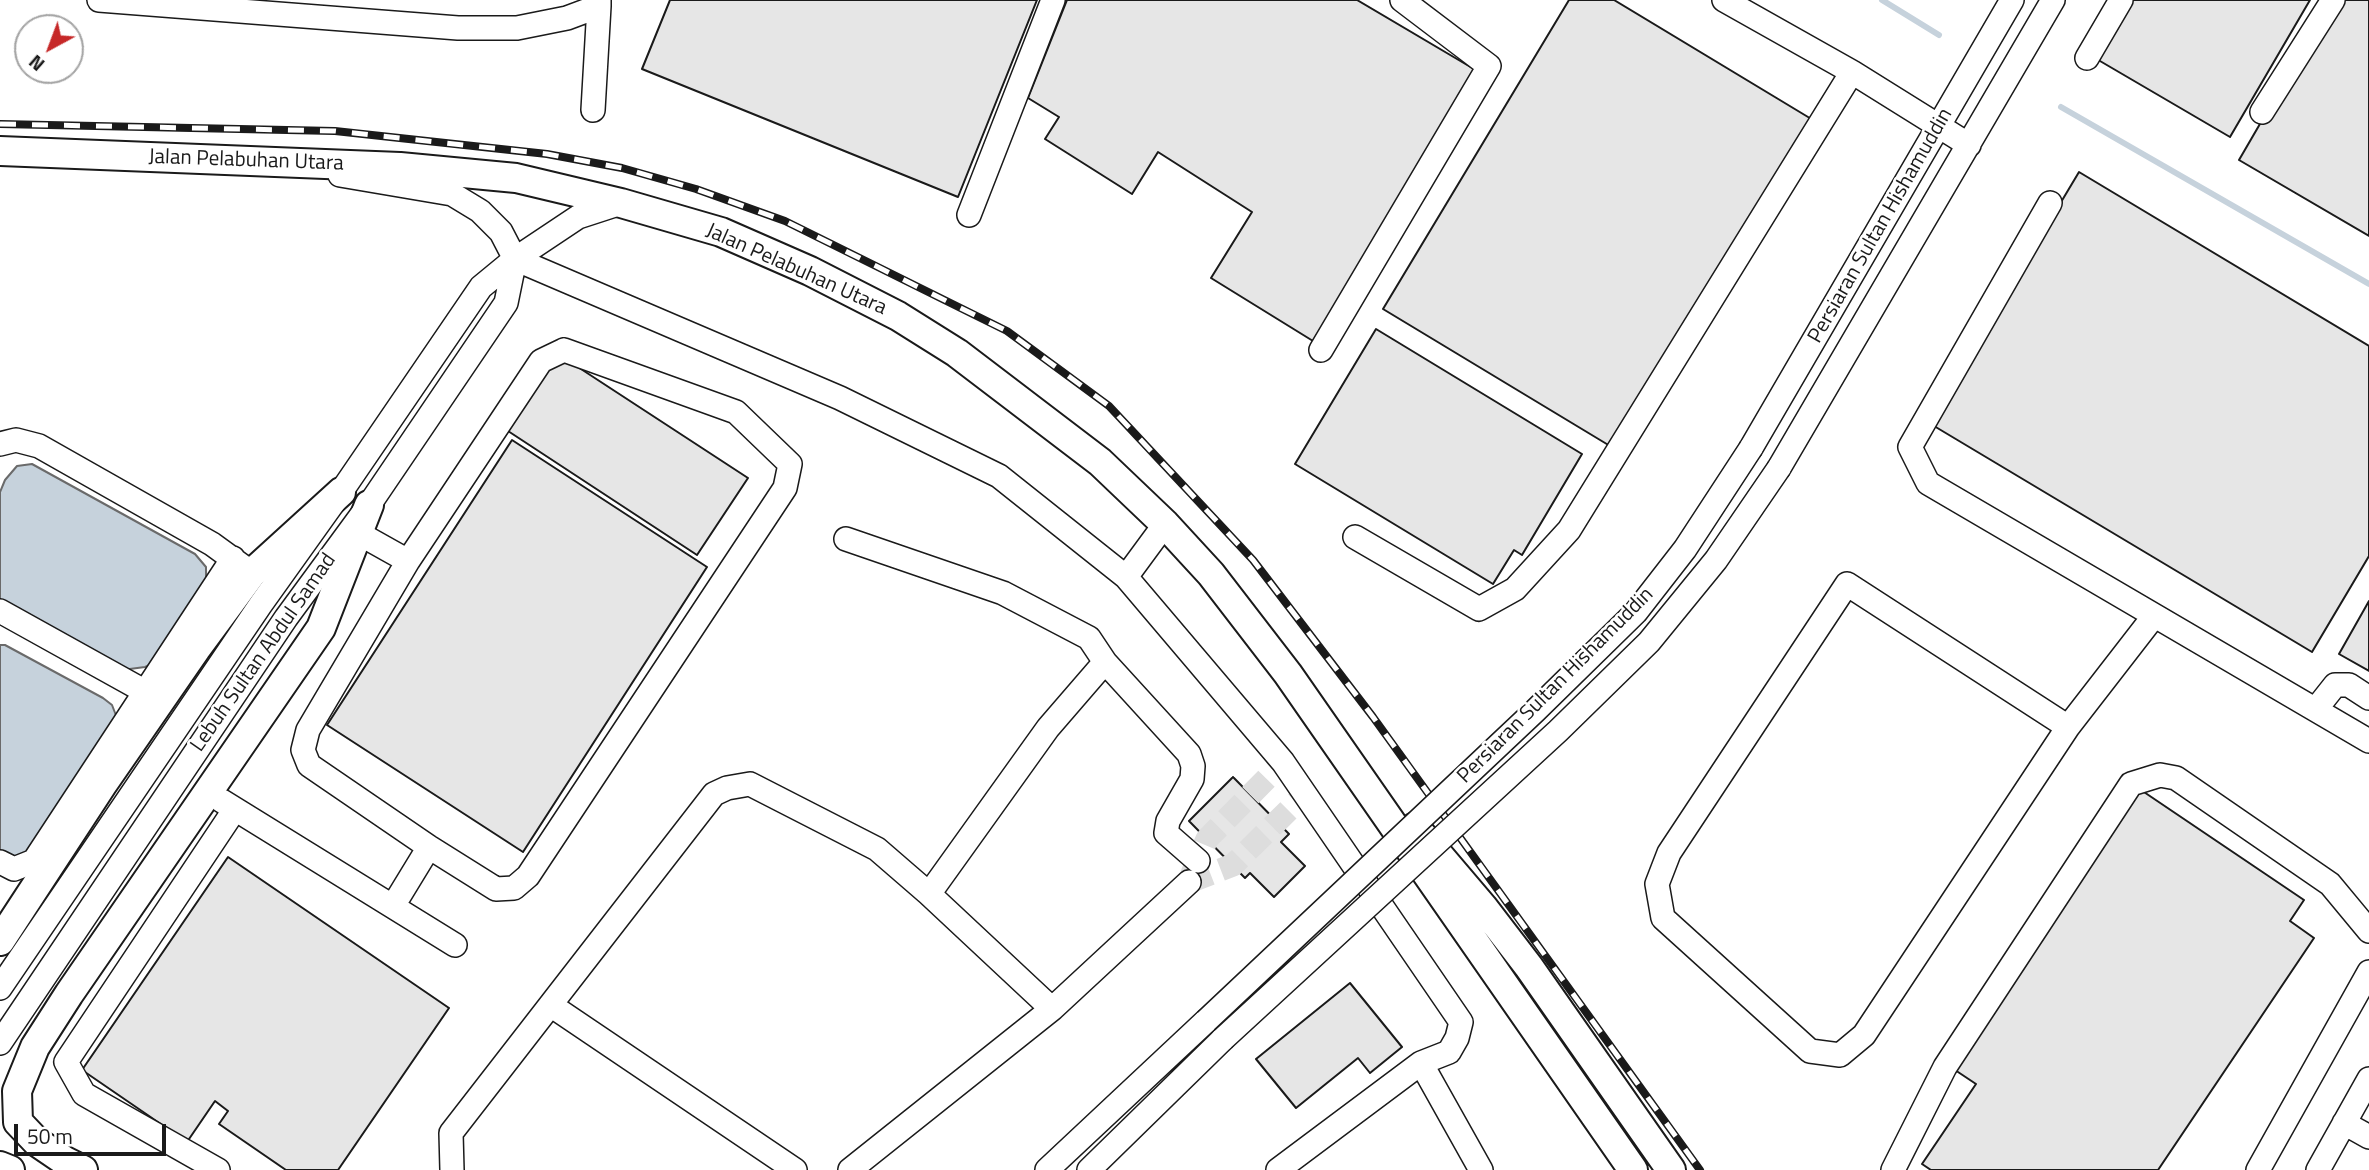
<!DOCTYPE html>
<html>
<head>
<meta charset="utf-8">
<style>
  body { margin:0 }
  #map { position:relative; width:2369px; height:1170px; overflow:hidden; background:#fff; font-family:"Titillium Web",sans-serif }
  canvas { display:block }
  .north { position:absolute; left:14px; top:14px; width:70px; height:70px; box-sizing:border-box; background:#fff; border:2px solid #a3a3a3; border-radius:50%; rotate:221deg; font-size:19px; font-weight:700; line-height:28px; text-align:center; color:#1a1a1a }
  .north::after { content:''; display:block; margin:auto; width:24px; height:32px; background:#c62828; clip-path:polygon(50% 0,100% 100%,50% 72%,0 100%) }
  .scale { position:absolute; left:14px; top:1124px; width:152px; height:32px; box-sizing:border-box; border:4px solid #1a1a1a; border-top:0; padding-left:9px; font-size:21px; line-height:24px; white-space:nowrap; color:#1a1a1a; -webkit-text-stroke:5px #fff; paint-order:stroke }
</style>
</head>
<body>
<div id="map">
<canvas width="2369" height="1170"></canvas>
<div class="north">N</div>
<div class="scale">50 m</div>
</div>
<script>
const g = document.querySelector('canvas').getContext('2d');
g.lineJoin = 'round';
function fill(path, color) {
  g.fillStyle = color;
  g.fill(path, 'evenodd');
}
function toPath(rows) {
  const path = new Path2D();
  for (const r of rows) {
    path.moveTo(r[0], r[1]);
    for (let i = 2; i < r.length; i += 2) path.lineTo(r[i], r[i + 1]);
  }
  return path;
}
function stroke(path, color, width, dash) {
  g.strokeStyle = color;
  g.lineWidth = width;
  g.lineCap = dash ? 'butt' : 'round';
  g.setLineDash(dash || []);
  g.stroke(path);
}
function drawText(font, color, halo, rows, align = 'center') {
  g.font = font + ' "Titillium Web",sans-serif';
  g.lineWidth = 5;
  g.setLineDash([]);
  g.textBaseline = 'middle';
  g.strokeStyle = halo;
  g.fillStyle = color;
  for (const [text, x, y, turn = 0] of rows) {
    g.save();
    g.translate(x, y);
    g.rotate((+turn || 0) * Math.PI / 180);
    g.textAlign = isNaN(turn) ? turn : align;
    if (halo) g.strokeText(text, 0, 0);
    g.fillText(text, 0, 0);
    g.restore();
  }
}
const water = toPath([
  [32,464,195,554,206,567,206,585,159,661,145,667,122,670,0,603,0,492,5,480,17,466,32,464],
  [0,645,5,645,103,698,112,705,117,718,22,859,0,857,0,645]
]);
const stream = toPath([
  [1882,0,1939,35],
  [2061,107,2369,284]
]);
const building = toPath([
  [670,0,1037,0,958,197,642,69,670,0],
  [1067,0,1357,0,1479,72,1313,341,1211,278,1252,212,1158,152,1132,194,1045,139,1059,117,1028,98,1067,0],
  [1569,0,1614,0,1813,120,1615,449,1383,309,1569,0],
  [2119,0,2310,0,2230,137,2088,54,2119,0],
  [2332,0,2369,0,2369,236,2239,160,2332,0],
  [2079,172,2369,346,2369,556,2312,652,1929,423,2079,172],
  [1376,329,1582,454,1522,555,1514,550,1493,584,1295,464,1376,329],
  [558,354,748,478,697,555,508,431,558,354],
  [512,440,707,567,523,852,327,725,512,440],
  [2369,601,2369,671,2339,654,2369,601],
  [1233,777,1289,834,1281,842,1305,866,1274,897,1250,873,1245,878,1189,821,1233,777],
  [2138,788,2304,900,2290,921,2314,938,2158,1170,1931,1170,1922,1164,1976,1084,1949,1066,2138,788],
  [228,857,449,1008,338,1170,286,1170,219,1124,228,1111,215,1101,187,1142,82,1070,228,857],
  [1350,983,1402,1047,1370,1073,1358,1058,1296,1108,1256,1059,1350,983]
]);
const minorTunnel = toPath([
  [1191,876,1207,839,1283,762],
  [1189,882,1233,865,1304,795]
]);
const minor = toPath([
  [99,0,458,28,517,28,567,18,599,6,599,0],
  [1724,0,1852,72,1969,145],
  [2087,58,2121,0],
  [593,110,599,6],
  [2262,112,2333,0],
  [2050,203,1910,447,1928,483,2369,741],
  [969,215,1053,0],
  [515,259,840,398,999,476,1126,577,1283,762,1461,1022,1457,1038,1449,1052,1421,1063,1278,1170],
  [564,350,736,412,790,464,785,488,528,876,514,888,496,889,429,847,309,765,303,750,308,730,408,561,541,361,564,350],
  [1321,350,1489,66,1402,0],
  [0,444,16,440,39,446,212,544,245,568],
  [1751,448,2012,0],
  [1779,468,2053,0],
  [358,533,408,561],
  [1355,537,1479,609,1515,589,1569,530,1852,72],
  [846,539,1003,593,1089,638,1105,662],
  [1126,577,1165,524],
  [0,611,144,691],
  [2316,709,2335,685,2349,685,2369,698],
  [2068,727,1864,1035,1840,1055,1810,1051,1663,918,1657,884,1669,853,1847,584,2068,727,2154,616],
  [222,801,455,945],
  [0,862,14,869,34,861,233,558],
  [929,894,1048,728,1105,662,1189,754,1193,766,1192,779,1168,821,1166,833,1198,861],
  [393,906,429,847],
  [0,988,261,604,341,492,481,287,515,259,578,217,621,203],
  [552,1006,795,1170],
  [0,1043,286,618,369,505,506,303,515,259,501,232,480,211,452,194,340,175],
  [1421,1063,1481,1170],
  [2344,1123,2369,1137],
  [218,1170,84,1094,66,1062,235,809],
  [452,1170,451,1133,714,794,727,788,750,784,877,849,929,894,1052,1009],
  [850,1170,1052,1009,1189,882],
  [1047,1170,1206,1021],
  [1089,1170,1223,1039],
  [1893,1170,1945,1067,2131,784,2160,775,2176,778,2330,884,2369,931],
  [2258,1170,2369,972],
  [2318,1170,2369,1079]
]);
const major = toPath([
  [0,151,400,167,516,178,621,203,721,232,810,271,898,316,957,353,1100,462,1165,524,1211,574,1288,674,1633,1170],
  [1415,827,1483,907,1529,967,1671,1170],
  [0,941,102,785,196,649,252,573,341,492],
  [0,1166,10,1170],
  [83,1170,65,1161,37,1142,18,1122,17,1091,35,1047,69,994,321,628,369,505]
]);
const rail = toPath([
  [0,124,335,131,547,154,622,168,696,189,785,221,1007,331,1109,406,1253,560,1373,717,1700,1170]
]);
const minorBridge = toPath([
  [1206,1021,1535,711,1636,612,1685,549,1751,448],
  [1223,1039,1558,731,1649,642,1716,560,1779,468]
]);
const streetNames = [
  ["Jalan Pelabuhan Utara",246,161,2],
  ["Persiaran Sultan Hishamuddin",1881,226,-60],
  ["Jalan Pelabuhan Utara",796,270,24],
  ["Lebuh Sultan Abdul Samad",264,653,-55],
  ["Persiaran Sultan Hishamuddin",1556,686,-45]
];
fill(water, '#c6d2dc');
stroke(water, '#6a6a6a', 2);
stroke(stream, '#c6d2dc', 6);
fill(building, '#e6e6e6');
stroke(building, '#1a1a1a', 2);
stroke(minorTunnel, '#ddd', 23, [23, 11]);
stroke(minor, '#1a1a1a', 26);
stroke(major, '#1a1a1a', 32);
stroke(minor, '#fff', 23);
stroke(major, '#fff', 28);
stroke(rail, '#1a1a1a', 8);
stroke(rail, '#fff', 5, [16]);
stroke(minorBridge, '#1a1a1a', 26, []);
stroke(minorBridge, '#fff', 23);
drawText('21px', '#1a1a1a', '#fff', streetNames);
</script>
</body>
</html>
